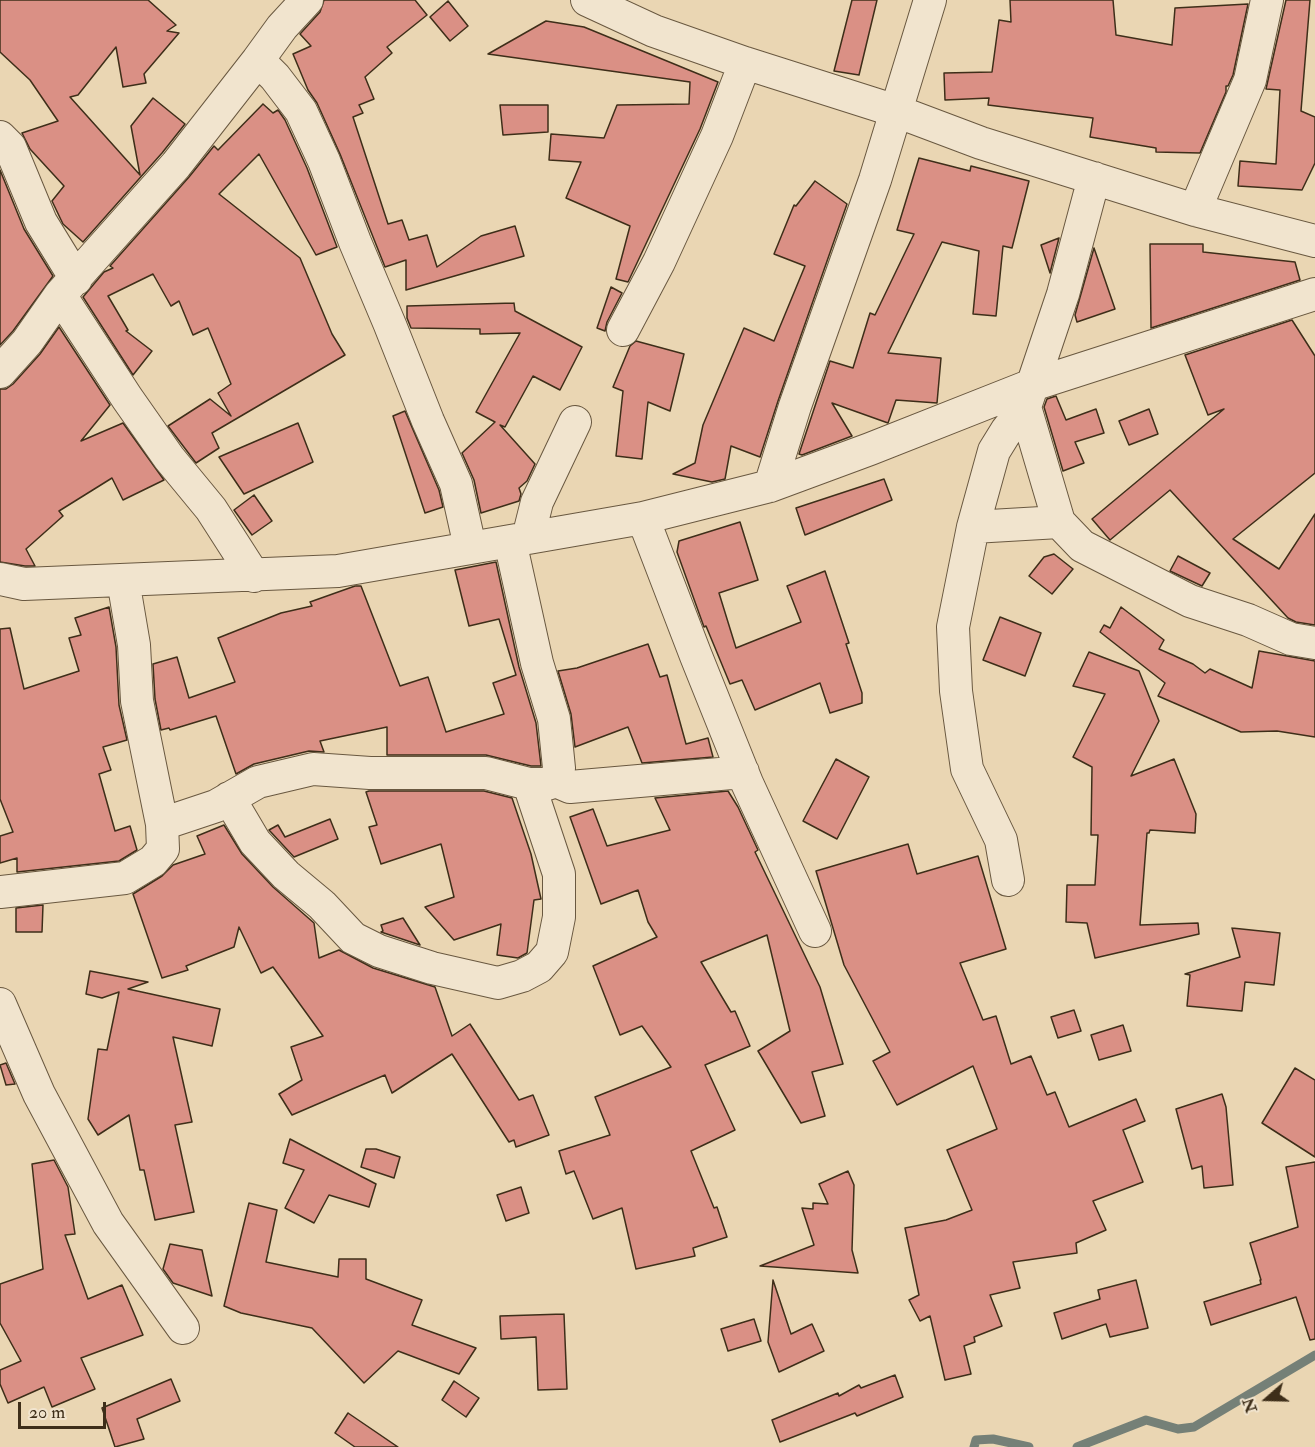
<!DOCTYPE html>
<html>
<head>
<meta charset="utf-8">
<style>
  body { margin:0 }
  #map { position:relative; width:1315px; height:1447px; overflow:hidden; background:#ead6b3; font-family:"IM FELL Double Pica",serif }
  canvas { display:block }
  .north { position:absolute; left:1237px; top:1369px; width:60px; height:60px; -webkit-text-stroke:4px #f1e4ce; paint-order:stroke; rotate:250deg; font-size:16px; font-weight:700; line-height:24px; text-align:center; color:#3e2e19 }
  .north::after { content:''; display:block; margin:auto; width:21px; height:27px; background:#3e2e19; clip-path:polygon(50% 0,100% 100%,50% 72%,0 100%) }
  .scale { position:absolute; left:18px; top:1402px; width:88px; height:27px; box-sizing:border-box; border:3px solid #3e2e19; border-top:0; padding-left:8px; font-size:18px; line-height:21px; white-space:nowrap; color:#3e2e19; -webkit-text-stroke:4px #f1e4ce; paint-order:stroke }
</style>
</head>
<body>
<div id="map">
<canvas width="1315" height="1447"></canvas>
<div class="north">N</div>
<div class="scale">20 m</div>
</div>
<script>
const g = document.querySelector('canvas').getContext('2d');
g.lineJoin = 'round';
function toPath(rows) {
  const path = new Path2D();
  for (const r of rows) {
    path.moveTo(r[0], r[1]);
    for (let i = 2; i < r.length; i += 2) path.lineTo(r[i], r[i + 1]);
  }
  return path;
}
function stroke(path, color, width, dash) {
  g.strokeStyle = color;
  g.lineWidth = width;
  g.lineCap = dash ? 'butt' : 'round';
  g.setLineDash(dash || []);
  g.stroke(path);
}
function fill(path, color) {
  g.fillStyle = color;
  g.fill(path, 'evenodd');
}
const stream = toPath([
  [974,1447,976,1440,993,1439,1029,1447],
  [1077,1447,1146,1420,1178,1429,1194,1427,1315,1355]
]);
const building = toPath([
  [0,0,148,0,176,25,167,31,179,33,144,74,146,83,123,87,116,47,78,95,70,97,140,175,131,126,153,98,185,124,162,153,83,242,63,224,52,201,64,186,30,149,22,133,58,121,30,80,0,52,0,0],
  [324,0,415,0,427,15,387,47,392,53,365,77,374,99,359,105,363,113,353,117,388,224,402,220,409,240,427,235,437,267,481,236,515,226,524,256,406,290,406,260,385,267,340,154,317,103,308,90,293,54,311,46,300,34,320,12,324,0],
  [852,0,877,0,859,75,834,71,852,0],
  [1010,0,1113,0,1116,35,1172,45,1175,8,1248,4,1233,75,1228,86,1226,86,1226,92,1200,153,1156,152,1156,148,1090,137,1093,118,988,105,989,98,945,100,944,73,992,72,999,20,1011,22,1010,0],
  [1286,0,1310,0,1301,111,1315,117,1315,163,1302,190,1238,186,1240,161,1276,164,1280,90,1266,89,1286,0],
  [448,1,468,26,450,41,430,17,448,1],
  [546,21,584,27,718,82,700,129,628,282,616,279,630,226,566,198,581,162,549,160,551,134,604,138,617,105,689,104,690,82,488,54,546,21],
  [263,104,273,113,278,110,285,120,307,168,337,247,316,255,259,154,219,194,300,258,332,334,345,355,212,433,219,448,196,463,168,426,210,399,231,416,218,393,231,384,208,328,193,335,179,301,171,306,153,274,108,296,128,330,126,331,152,351,133,375,83,297,104,272,113,268,110,266,189,177,214,146,218,150,263,104],
  [500,105,548,105,548,132,503,135,500,105],
  [919,158,970,171,971,166,1029,181,1012,248,1003,246,996,316,973,314,979,251,942,242,888,353,941,358,937,403,896,400,888,423,832,403,852,436,802,455,799,454,830,361,853,368,870,313,875,315,914,234,897,230,919,158],
  [0,170,24,229,53,276,13,331,0,345,0,170],
  [815,181,847,204,778,401,760,457,731,446,725,479,712,482,673,474,695,463,703,425,744,328,774,341,805,266,774,254,794,205,796,206,815,181],
  [1059,238,1050,273,1041,245,1059,238],
  [1150,244,1203,244,1203,252,1295,262,1300,280,1151,328,1150,244],
  [1094,248,1115,309,1077,322,1075,315,1094,248],
  [611,287,622,293,607,322,605,331,597,328,611,287],
  [514,303,515,311,582,347,560,390,533,376,505,427,500,425,535,464,527,481,519,488,521,494,519,501,481,513,474,480,462,453,495,422,476,412,520,333,480,334,480,329,411,328,407,318,407,306,514,303],
  [1292,320,1315,356,1315,473,1233,539,1279,569,1315,514,1315,625,1296,622,1288,618,1170,490,1110,540,1092,519,1224,409,1208,415,1185,355,1292,320],
  [59,327,110,405,81,441,123,423,164,480,123,500,112,478,59,511,63,516,26,549,35,566,25,566,0,562,0,389,6,389,13,384,40,354,59,327],
  [636,341,684,354,670,411,648,402,642,459,616,456,623,391,613,387,630,346,636,341],
  [1056,396,1066,420,1096,409,1104,433,1075,442,1084,463,1063,471,1044,407,1047,399,1056,396],
  [1149,409,1158,434,1129,445,1119,421,1149,409],
  [405,411,439,490,443,507,425,513,393,416,405,411],
  [298,423,313,462,244,494,219,457,298,423],
  [884,479,892,500,805,535,796,508,884,479],
  [254,495,272,521,252,535,234,510,254,495],
  [740,522,758,580,719,593,736,648,801,622,787,586,825,571,849,643,846,644,862,693,862,703,830,713,820,683,755,710,742,680,730,684,706,626,704,627,677,552,679,541,740,522],
  [1054,554,1073,569,1052,594,1029,576,1044,557,1054,554],
  [1178,556,1210,573,1202,586,1170,571,1178,556],
  [496,562,519,667,536,723,541,766,531,766,486,755,387,755,387,727,320,741,324,752,309,751,254,764,236,774,216,716,170,730,169,728,161,730,155,699,153,664,177,657,189,698,235,682,218,638,281,613,312,606,310,602,355,586,361,586,400,686,428,677,446,732,504,714,493,683,516,675,499,619,469,626,455,570,496,562],
  [109,607,116,647,119,705,127,740,103,747,111,770,99,774,115,831,130,826,137,850,119,861,17,872,17,858,0,863,0,836,13,832,0,799,0,629,10,628,24,689,79,671,69,638,81,635,75,618,109,607],
  [1121,607,1164,640,1159,649,1193,664,1205,673,1210,669,1252,688,1259,651,1315,661,1315,737,1277,731,1241,732,1158,696,1165,683,1100,632,1104,625,1110,628,1121,607],
  [1000,617,1041,633,1025,676,983,660,1000,617],
  [648,644,660,677,667,675,686,744,708,738,713,757,642,763,628,727,575,747,571,714,558,671,577,668,648,644],
  [1089,652,1139,671,1159,721,1131,776,1174,759,1196,814,1195,833,1150,830,1149,833,1147,833,1140,925,1198,923,1199,934,1095,958,1087,923,1066,922,1067,885,1095,885,1098,835,1091,835,1092,767,1073,757,1105,694,1073,686,1089,652],
  [836,759,869,777,837,839,803,821,836,759],
  [369,791,484,791,512,798,531,854,541,899,534,900,527,953,518,958,497,955,501,924,454,940,425,907,454,897,441,844,381,864,369,827,377,825,366,792,369,791],
  [728,791,738,807,758,850,755,852,820,987,843,1064,812,1072,825,1116,801,1123,758,1051,790,1031,767,935,701,962,731,1012,735,1011,750,1046,705,1065,735,1130,691,1151,714,1208,717,1207,727,1237,693,1248,695,1256,636,1269,622,1208,593,1219,574,1171,566,1174,559,1151,610,1135,595,1097,671,1067,642,1026,620,1035,593,966,657,937,648,922,638,890,601,904,570,817,593,809,607,846,670,830,655,798,728,791],
  [330,819,338,839,294,857,269,830,278,825,285,837,330,819],
  [224,825,242,854,273,887,314,923,319,958,339,950,373,968,435,987,452,1036,470,1024,519,1100,533,1095,549,1135,516,1147,514,1140,509,1142,452,1054,392,1093,385,1075,292,1115,279,1094,302,1080,291,1047,323,1036,273,967,261,973,239,927,234,947,186,966,188,970,162,978,133,894,162,876,173,865,205,854,197,836,224,825],
  [908,844,917,874,978,856,1006,949,960,963,983,1020,996,1016,1011,1064,1031,1056,1047,1095,1055,1092,1069,1127,1136,1099,1145,1121,1123,1130,1143,1182,1093,1201,1106,1230,1076,1243,1077,1253,1013,1262,1020,1288,990,1295,1002,1326,974,1337,975,1342,964,1346,971,1374,945,1380,930,1316,920,1321,909,1300,919,1295,905,1228,946,1220,972,1210,947,1150,997,1129,973,1066,897,1105,873,1061,890,1052,844,965,816,871,908,844],
  [43,905,42,932,16,932,16,908,43,905],
  [403,918,420,945,381,932,383,931,381,925,403,918],
  [1232,928,1280,933,1274,985,1245,982,1242,1011,1187,1006,1190,975,1185,974,1240,957,1232,928],
  [90,971,148,982,128,989,220,1009,212,1046,173,1037,192,1122,175,1125,194,1212,155,1220,144,1170,140,1170,129,1115,98,1135,88,1119,98,1049,107,1050,119,992,102,998,86,994,90,971],
  [1074,1010,1081,1031,1058,1038,1051,1017,1074,1010],
  [1123,1025,1131,1051,1099,1060,1091,1035,1123,1025],
  [6,1063,15,1084,6,1085,0,1065,6,1063],
  [1295,1068,1315,1080,1315,1157,1262,1123,1295,1068],
  [1222,1094,1226,1107,1233,1185,1204,1188,1202,1166,1192,1169,1176,1109,1222,1094],
  [290,1139,376,1184,369,1207,329,1195,314,1223,285,1208,304,1170,283,1163,290,1139],
  [366,1149,376,1149,400,1157,394,1178,361,1167,366,1149],
  [54,1160,68,1187,75,1234,65,1235,88,1299,122,1285,143,1335,81,1358,95,1389,52,1407,44,1387,8,1403,0,1384,0,1370,21,1361,0,1323,0,1284,43,1269,32,1164,54,1160],
  [1315,1162,1315,1339,1310,1340,1296,1297,1211,1325,1204,1302,1261,1284,1260,1280,1261,1280,1250,1243,1298,1227,1286,1167,1315,1162],
  [848,1171,854,1185,852,1250,858,1273,760,1266,814,1245,802,1208,813,1209,813,1203,828,1204,819,1184,848,1171],
  [521,1187,529,1213,506,1221,497,1195,521,1187],
  [249,1203,277,1210,266,1262,338,1277,339,1259,366,1259,366,1279,422,1300,412,1325,476,1348,459,1374,398,1351,364,1383,312,1328,241,1313,224,1306,249,1203],
  [170,1244,202,1250,212,1296,173,1283,163,1269,170,1244],
  [773,1280,791,1334,812,1324,824,1351,779,1372,768,1342,773,1280],
  [1136,1280,1148,1328,1110,1337,1106,1324,1062,1339,1054,1313,1100,1299,1098,1290,1136,1280],
  [564,1314,567,1389,538,1390,536,1337,501,1339,500,1316,564,1314],
  [754,1319,761,1341,728,1351,721,1329,754,1319],
  [895,1375,903,1397,857,1416,855,1413,780,1442,772,1420,838,1393,839,1396,859,1385,861,1388,895,1375],
  [171,1379,180,1401,137,1419,144,1439,115,1447,102,1408,171,1379],
  [454,1381,479,1398,466,1417,442,1400,454,1381],
  [348,1413,398,1447,355,1447,335,1433,348,1413]
]);
const street = toPath([
  [307,0,282,27,258,60,275,77,301,111,324,161,355,242,390,325,428,421,456,484,470,547],
  [587,0,654,31,745,63,896,111,981,143,1195,210,1315,241],
  [0,137,10,147,41,222,76,279],
  [1195,210,1250,80,1267,0],
  [623,330,659,262,717,136,745,63],
  [0,372,27,342,60,295],
  [1025,407,1059,522,1082,546,1190,601,1248,620,1291,639,1315,643],
  [770,486,795,406,875,180,930,0],
  [643,518,696,656,747,783,815,931],
  [973,527,1059,522],
  [528,538,537,502,575,422],
  [510,541,537,663,554,719,559,768,556,781],
  [254,576,211,509,169,458,127,398,60,295,176,165,258,60],
  [0,579,24,584,338,571,643,518,770,486,870,449,1032,385,1315,294],
  [229,798,255,842,286,875,322,905,353,938,379,951,432,968,498,983,522,976,539,967,552,952,559,917,559,874,529,784],
  [162,824,216,806,258,782,313,769,370,773,486,773,529,784,547,784,556,781,570,787,743,772],
  [1008,880,1001,840,967,769,956,691,953,627,973,527,994,451,1007,430,1025,407,1063,294,1094,178],
  [0,892,125,878,153,861,163,849,162,824,137,701,134,645,123,580],
  [0,1004,39,1094,108,1223,183,1328]
]);
stroke(stream, '#758077', 9);
fill(building, '#da9085');
stroke(building, '#3e2e19', 1.5);
stroke(street, '#695840', 34);
stroke(street, '#f1e4ce', 32);
</script>
</body>
</html>
